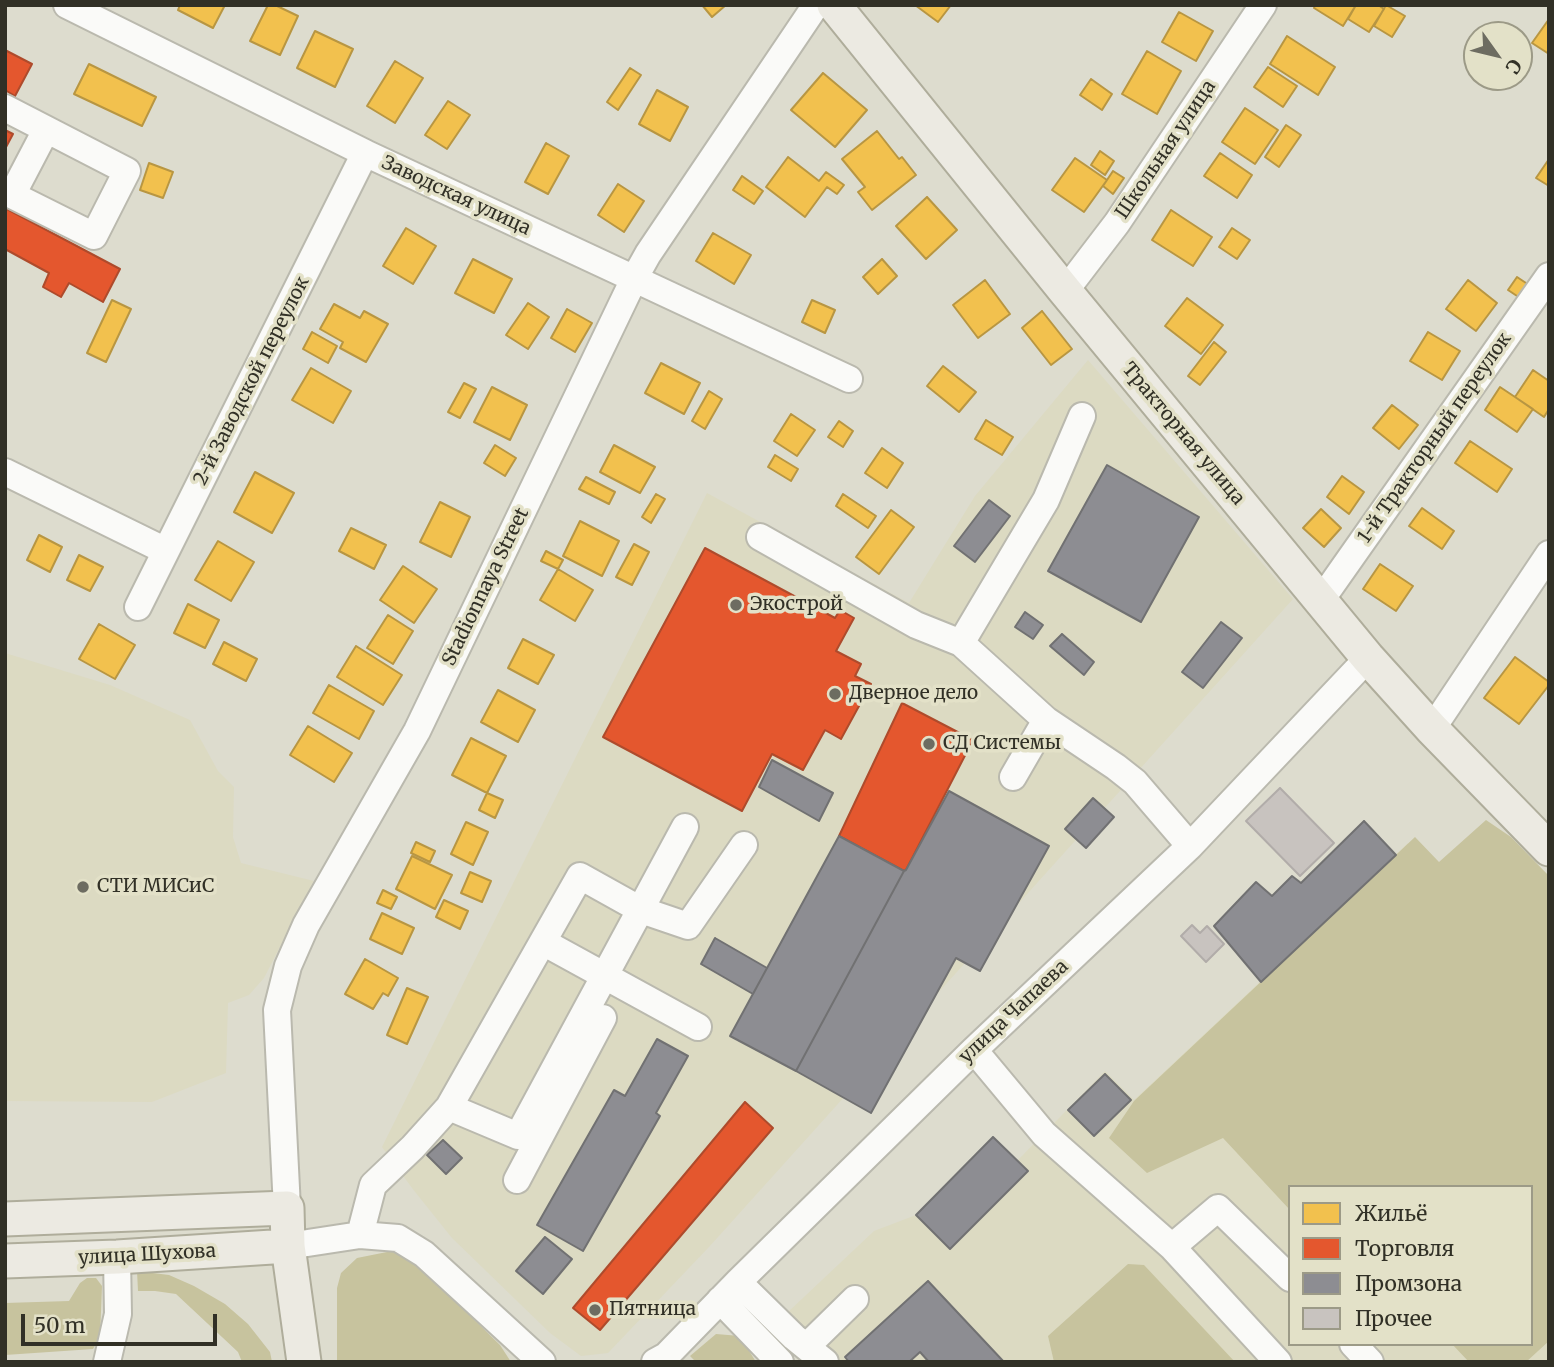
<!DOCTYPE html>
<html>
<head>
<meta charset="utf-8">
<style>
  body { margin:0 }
  #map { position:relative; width:1554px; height:1367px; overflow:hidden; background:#dddcce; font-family:Merriweather,serif }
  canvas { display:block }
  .frame { position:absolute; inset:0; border:7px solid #313026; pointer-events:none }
  .legend { position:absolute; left:1288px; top:1185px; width:245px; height:161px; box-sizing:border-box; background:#e3e1c8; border:2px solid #9c9a87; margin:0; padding:9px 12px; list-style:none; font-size:21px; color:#313026 }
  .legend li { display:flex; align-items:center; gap:14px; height:35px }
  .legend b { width:35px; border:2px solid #9c9a87 }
  .north { position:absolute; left:1463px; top:21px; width:70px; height:70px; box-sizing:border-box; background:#e3e1c8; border:2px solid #9c9a87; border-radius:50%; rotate:124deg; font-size:19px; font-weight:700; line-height:28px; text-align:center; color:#313026 }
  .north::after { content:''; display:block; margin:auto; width:24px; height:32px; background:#6d6c61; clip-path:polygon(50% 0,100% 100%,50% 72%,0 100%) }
  .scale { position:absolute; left:21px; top:1314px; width:196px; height:32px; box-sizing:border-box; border:4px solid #313026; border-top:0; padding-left:9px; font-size:21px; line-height:24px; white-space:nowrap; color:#313026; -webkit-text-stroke:5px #e3e1c8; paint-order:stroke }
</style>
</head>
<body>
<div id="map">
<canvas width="1554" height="1367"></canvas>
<div class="frame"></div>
<ul class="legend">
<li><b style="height:19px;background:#f2c14e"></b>Жильё</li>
<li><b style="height:19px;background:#e4572e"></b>Торговля</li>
<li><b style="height:19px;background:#8d8d92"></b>Промзона</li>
<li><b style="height:19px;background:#c8c3bf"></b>Прочее</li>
</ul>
<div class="north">С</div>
<div class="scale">50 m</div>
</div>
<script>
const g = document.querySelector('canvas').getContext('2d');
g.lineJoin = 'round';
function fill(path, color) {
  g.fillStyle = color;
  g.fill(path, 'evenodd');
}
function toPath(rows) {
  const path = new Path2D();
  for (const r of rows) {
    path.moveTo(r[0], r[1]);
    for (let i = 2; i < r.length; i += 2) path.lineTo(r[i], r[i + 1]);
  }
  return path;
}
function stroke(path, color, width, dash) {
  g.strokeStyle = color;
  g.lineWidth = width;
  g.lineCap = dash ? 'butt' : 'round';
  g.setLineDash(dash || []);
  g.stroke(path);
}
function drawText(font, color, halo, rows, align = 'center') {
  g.font = font + ' Merriweather,serif';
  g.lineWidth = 7;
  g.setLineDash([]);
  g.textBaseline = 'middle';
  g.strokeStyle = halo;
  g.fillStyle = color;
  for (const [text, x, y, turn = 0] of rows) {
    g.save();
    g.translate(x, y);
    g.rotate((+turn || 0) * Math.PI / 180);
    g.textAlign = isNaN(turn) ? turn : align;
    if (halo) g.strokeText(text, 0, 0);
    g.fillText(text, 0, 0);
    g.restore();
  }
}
const built = toPath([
  [1088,360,1293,599,709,1247,608,1353,581,1356,550,1333,452,1238,412,1188,382,1147,707,493,909,603,975,496],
  [5,653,110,685,190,720,218,771,234,787,233,837,241,863,314,881,264,978,249,995,228,1003,226,1073,152,1102,5,1101],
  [1408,843,1549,986,1549,1362,800,1362,770,1329,874,1231,916,1215,950,1248,1027,1170,1017,1161,1105,1071,1134,1100],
  [1290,1187,1531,1187,1531,1344,1290,1344]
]);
const green = toPath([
  [1486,820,1511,837,1549,876,1549,1341,1526,1362,1469,1362,1452,1344,1531,1344,1531,1187,1290,1187,1290,1210,1223,1138,1147,1173,1109,1138,1134,1101,1415,837,1439,862],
  [392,1251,420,1266,500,1345,511,1362,337,1362,337,1288,341,1273,357,1258],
  [1128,1264,1144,1265,1235,1362,1054,1362,1048,1336],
  [137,1271,169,1275,194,1286,225,1304,248,1324,270,1352,272,1362,242,1362,238,1352,176,1294,155,1291,138,1291],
  [87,1278,96,1278,102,1286,100,1337,93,1349,5,1355,5,1303,69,1301,80,1283],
  [716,1334,740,1336,756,1362,696,1362,690,1356]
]);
const homes = toPath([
  [180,5,225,5,213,28,178,10,180,5],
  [268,5,275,5,298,16,280,55,250,41,268,5],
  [702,5,726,5,712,17,702,5],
  [915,5,951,5,938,22,915,5],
  [1315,5,1356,5,1343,26,1314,8,1315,5],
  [1356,5,1378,5,1384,9,1369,32,1348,19,1356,5],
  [1386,5,1405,16,1392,37,1374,26,1386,5],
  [1179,12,1213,31,1196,61,1162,42,1179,12],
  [1549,19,1549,54,1532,43,1549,19],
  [315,31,353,49,335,87,297,68,315,31],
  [1287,36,1335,67,1318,95,1270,64,1287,36],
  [1147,51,1181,71,1157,114,1122,94,1147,51],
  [395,61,423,78,395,123,367,106,395,61],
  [89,64,156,97,142,126,74,94,89,64],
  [1268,67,1297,86,1283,107,1254,87,1268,67],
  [630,68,641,75,618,110,607,102,630,68],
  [823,73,867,110,835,147,791,110,823,73],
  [1091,79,1112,94,1102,110,1080,95,1091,79],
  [657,90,688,107,670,141,639,124,657,90],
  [448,101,470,115,447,149,425,135,448,101],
  [1245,108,1278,130,1255,164,1222,142,1245,108],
  [1286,125,1301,135,1279,167,1265,157,1286,125],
  [877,131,899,159,902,157,916,175,872,210,858,192,865,187,842,159,877,131],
  [546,143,569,156,548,194,525,182,546,143],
  [1100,151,1114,161,1105,175,1091,165,1100,151],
  [1220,153,1252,175,1237,198,1204,176,1220,153],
  [788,157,819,181,826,172,844,185,837,194,827,187,805,217,766,187,788,157],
  [1075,158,1107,180,1084,212,1052,190,1075,158],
  [1549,159,1549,186,1536,178,1549,159],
  [149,163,173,172,163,198,140,190,149,163],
  [1113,171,1124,178,1113,194,1103,186,1113,171],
  [742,176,763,191,754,204,733,190,742,176],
  [618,184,644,201,624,232,598,215,618,184],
  [927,197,957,230,926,259,896,226,927,197],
  [1171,210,1212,237,1193,266,1152,240,1171,210],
  [406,228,436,246,413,284,383,266,406,228],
  [1232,228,1250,240,1237,259,1219,247,1232,228],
  [713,233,751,255,734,284,696,261,713,233],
  [473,259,512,279,494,313,455,293,473,259],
  [882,259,897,276,878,294,863,277,882,259],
  [1517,277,1535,289,1526,302,1508,290,1517,277],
  [985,280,1010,314,978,338,953,305,985,280],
  [1468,280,1497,303,1476,331,1446,309,1468,280],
  [1187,298,1223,325,1201,354,1165,326,1187,298],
  [112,300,131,309,106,362,87,353,112,300],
  [812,300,835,310,825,333,802,322,812,300],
  [528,303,549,317,528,349,506,335,528,303],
  [334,304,360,318,364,311,388,324,366,362,340,348,343,342,320,329,334,304],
  [567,309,592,323,575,352,551,338,567,309],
  [1042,311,1072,349,1051,365,1022,328,1042,311],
  [312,332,337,346,328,363,303,349,312,332],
  [1428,332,1460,351,1442,380,1410,361,1428,332],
  [1214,342,1226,352,1200,385,1188,376,1214,342],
  [661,363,700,383,684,414,645,393,661,363],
  [943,366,976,392,959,412,927,386,943,366],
  [311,368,351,391,333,423,292,400,311,368],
  [1533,370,1549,381,1549,409,1544,417,1515,397,1533,370],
  [464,383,476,389,460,418,448,412,464,383],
  [492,387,527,405,510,440,474,422,492,387],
  [1500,387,1533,409,1517,432,1485,410,1500,387],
  [709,391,722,399,705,429,692,421,709,391],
  [1392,405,1418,425,1399,449,1373,428,1392,405],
  [791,414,815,430,797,456,774,441,791,414],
  [986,420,1013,437,1002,455,975,439,986,420],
  [839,421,853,431,843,447,828,437,839,421],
  [1470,441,1512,469,1497,492,1455,463,1470,441],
  [495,445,516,458,505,476,484,463,495,445],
  [614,445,655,467,640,493,600,472,614,445],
  [882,448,903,463,887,488,865,473,882,448],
  [775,455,798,469,791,481,768,467,775,455],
  [255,472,294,493,272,533,234,512,255,472],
  [1342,476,1364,492,1349,514,1327,497,1342,476],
  [586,477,615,492,609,504,579,489,586,477],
  [656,494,665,499,651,523,642,517,656,494],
  [843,494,876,516,868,528,836,506,843,494],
  [440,502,470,517,451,557,420,542,440,502],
  [1422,508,1454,531,1442,549,1409,526,1422,508],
  [1321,509,1341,528,1324,547,1303,528,1321,509],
  [891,510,914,527,879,574,856,557,891,510],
  [580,521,619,541,602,576,563,556,580,521],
  [351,528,386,545,374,569,339,551,351,528],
  [39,535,62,547,50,572,27,560,39,535],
  [218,541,254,562,231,601,195,580,218,541],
  [634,544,649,552,632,585,616,577,634,544],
  [546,551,563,560,558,569,541,561,546,551],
  [79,555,103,567,90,591,67,580,79,555],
  [1380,564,1413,586,1396,611,1363,589,1380,564],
  [403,566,437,589,414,623,380,600,403,566],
  [558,569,593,590,575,621,540,600,558,569],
  [188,604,219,620,205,648,174,633,188,604],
  [388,615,413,631,393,664,367,648,388,615],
  [99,624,135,645,115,679,79,659,99,624],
  [523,639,554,655,538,684,508,668,523,639],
  [224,642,257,659,246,681,213,664,224,642],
  [356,646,402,675,383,705,337,677,356,646],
  [1515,657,1549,682,1549,685,1519,724,1484,698,1515,657],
  [329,685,374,711,359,739,313,713,329,685],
  [498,690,535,710,518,742,481,722,498,690],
  [308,726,352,753,334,782,290,755,308,726],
  [471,738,506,756,487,793,452,775,471,738],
  [487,793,503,800,495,818,479,810,487,793],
  [466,822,488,832,473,865,451,854,466,822],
  [416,842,435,851,430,862,411,853,416,842],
  [412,856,452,875,435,909,396,889,412,856],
  [470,872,491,881,482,902,461,893,470,872],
  [383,890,397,897,391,909,377,903,383,890],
  [444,900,468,911,460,929,436,917,444,900],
  [382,913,414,928,402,954,370,939,382,913],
  [365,959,398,978,388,996,383,993,373,1009,345,994,365,959],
  [407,988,428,997,407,1044,387,1035,407,988]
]);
const shops = toPath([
  [5,50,32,64,15,96,5,90,5,50],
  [5,130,13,134,5,149,5,130],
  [5,208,120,269,103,302,69,283,61,297,43,287,49,273,5,249,5,208],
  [705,548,835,618,840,610,854,618,836,651,861,664,855,676,871,684,841,739,825,730,803,770,772,754,742,811,603,737,705,548],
  [902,703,973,740,906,870,904,871,839,836,902,703],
  [745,1102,773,1128,600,1330,573,1308,745,1102]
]);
const industry = toPath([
  [1107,465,1199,517,1141,622,1048,571,1107,465],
  [989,500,1010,516,975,562,954,546,989,500],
  [1025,612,1043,625,1033,639,1015,627,1025,612],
  [1221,622,1242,638,1203,688,1182,672,1221,622],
  [1062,634,1094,662,1084,675,1050,646,1062,634],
  [772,760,833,793,819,821,759,787,772,760],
  [949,791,1049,846,980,971,956,958,871,1113,796,1071,904,871,906,870,949,791],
  [1093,798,1114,817,1086,848,1065,829,1093,798],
  [1364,821,1396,855,1261,982,1214,926,1256,882,1272,896,1292,876,1301,883,1364,821],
  [839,836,904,871,796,1071,730,1036,839,836],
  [715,938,767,968,753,994,701,964,715,938],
  [657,1039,688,1056,656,1113,660,1116,583,1251,537,1225,614,1090,625,1096,657,1039],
  [1105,1074,1131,1100,1094,1136,1068,1110,1105,1074],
  [993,1137,1028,1171,950,1249,916,1215,993,1137],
  [443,1140,462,1158,446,1174,427,1155,443,1140],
  [545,1237,572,1259,543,1294,516,1271,545,1237],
  [928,1281,1004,1362,929,1362,920,1352,909,1362,849,1362,845,1357,928,1281]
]);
const building = toPath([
  [1280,788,1334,843,1300,876,1246,821,1280,788],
  [1192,925,1200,933,1207,926,1224,944,1206,962,1181,936,1192,925]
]);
const minor = toPath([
  [67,5,365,153,849,379],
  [5,108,127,171,94,236,12,195,46,130],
  [1065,291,1117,223,1263,5],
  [5,472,166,551],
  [760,537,916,625,961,643,1046,720,1116,767,1135,782,1190,846],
  [1321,600,1549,276],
  [138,607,365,153],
  [961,643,1046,500,1082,416],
  [1432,729,1549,554],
  [1013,777,1046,720],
  [543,942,698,1027],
  [974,1050,1044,1134,1172,1247,1278,1362],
  [449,1107,518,1136,685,827],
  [517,1180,603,1018],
  [287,1208,277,1010,288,966,306,925,417,731,634,279,648,254,816,5],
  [360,1235,373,1185,413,1147,449,1107,580,876,641,910,688,926,744,845],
  [288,1246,360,1235,398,1238,424,1254,542,1362],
  [1172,1247,1218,1208,1290,1278],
  [738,1282,794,1337,825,1362],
  [720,1300,780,1362],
  [1353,1344,1370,1362],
  [807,1346,855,1299],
  [107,1362,118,1314,117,1257],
  [655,1362,666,1356,738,1282,974,1050,1190,846,1368,658]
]);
const major = toPath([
  [834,5,1065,291,1368,658,1432,729,1549,849],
  [5,1219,287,1208,288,1246,304,1362],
  [5,1261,117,1257,288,1246]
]);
const markers = [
  [736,605,7,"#6d6c61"],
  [835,694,7,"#6d6c61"],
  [929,744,7,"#6d6c61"],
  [83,887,7,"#6d6c61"],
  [595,1310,7,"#6d6c61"]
];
const streetNames = [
  ["Школьная улица",1166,150,-56],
  ["Заводская улица",456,196,25],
  ["2-й Заводской переулок",252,381,-63],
  ["Тракторная улица",1183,434,50],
  ["1-й Тракторный переулок",1435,438,-55],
  ["Stadionnaya Street",486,587,-64],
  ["улица Чапаева",1014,1012,-43],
  ["улица Шухова",147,1255,-3]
];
const poiNames = [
  ["Экострой",750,605],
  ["Дверное дело",849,694],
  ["СД Системы",943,744],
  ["СТИ МИСиС",97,887],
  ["Пятница",609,1310]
];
fill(built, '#dcdac2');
fill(green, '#c7c39e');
fill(homes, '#f2c14e');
stroke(homes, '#b89642', 2);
fill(shops, '#e4572e');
stroke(shops, '#ae4b2c', 2);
fill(industry, '#8d8d92');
stroke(industry, '#717172', 2);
fill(building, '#c8c3bf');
stroke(building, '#b1aca9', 2);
stroke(minor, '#bab9ae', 30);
stroke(major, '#afad9b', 37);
stroke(minor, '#fafaf8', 26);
stroke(major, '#eceae2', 33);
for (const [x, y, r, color] of markers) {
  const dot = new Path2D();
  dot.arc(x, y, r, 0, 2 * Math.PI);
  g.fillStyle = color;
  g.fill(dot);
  stroke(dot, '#e3e1c8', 2.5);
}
drawText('19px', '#313026', '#e3e1c8', streetNames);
drawText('19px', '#313026', '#e3e1c8', poiNames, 'left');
</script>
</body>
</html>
